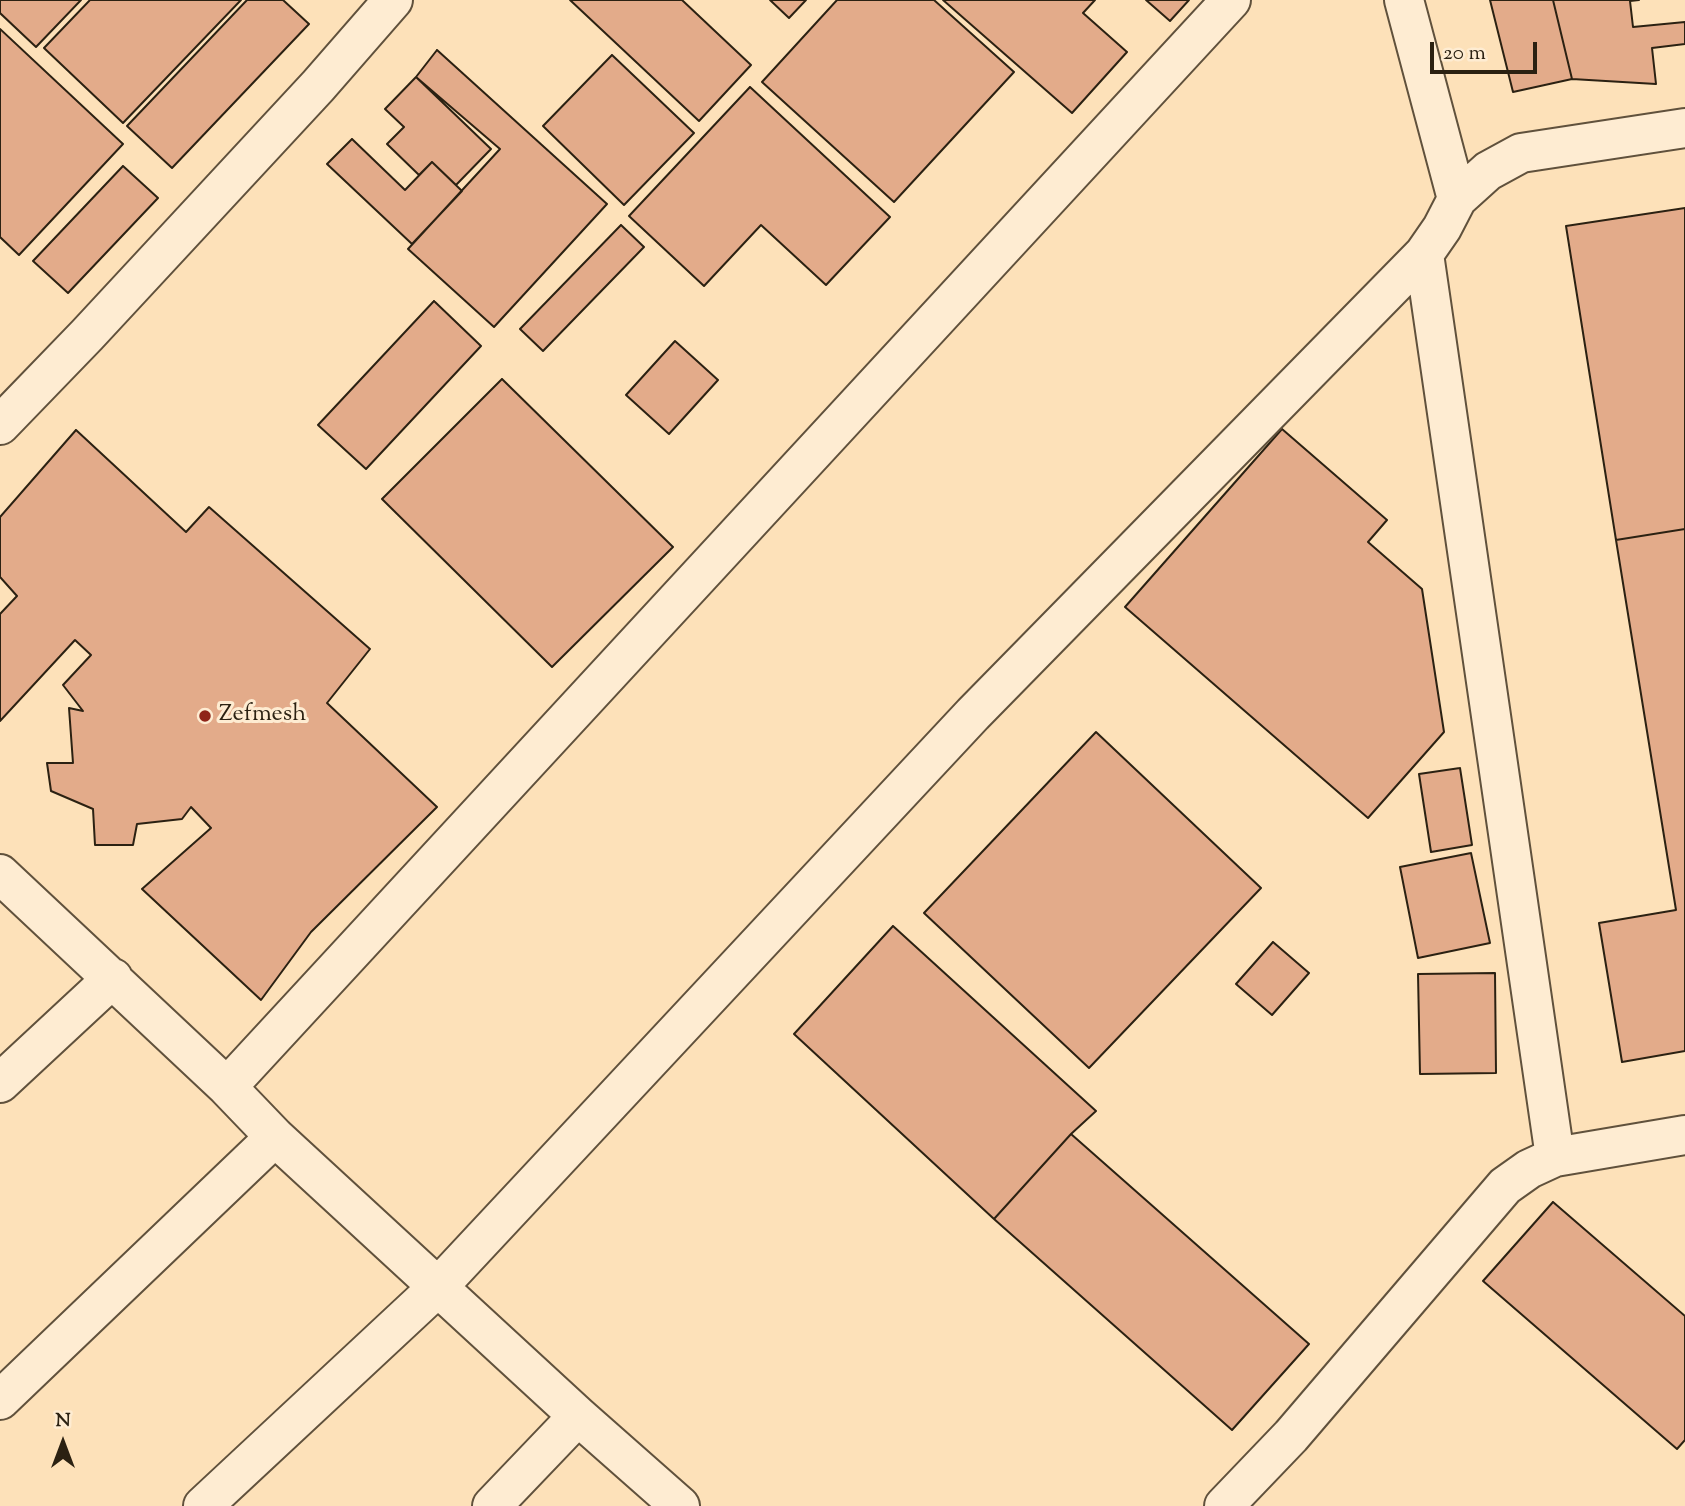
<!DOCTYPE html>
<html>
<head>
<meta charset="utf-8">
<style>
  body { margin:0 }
  #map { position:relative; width:1685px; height:1506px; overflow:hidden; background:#fde1b9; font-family:"Sorts Mill Goudy",serif }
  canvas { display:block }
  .north { position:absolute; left:28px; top:1408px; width:70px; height:70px; -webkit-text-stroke:5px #feecd2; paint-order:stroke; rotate:0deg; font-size:19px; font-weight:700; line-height:28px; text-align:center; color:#2b2112 }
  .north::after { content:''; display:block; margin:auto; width:24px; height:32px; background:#2b2112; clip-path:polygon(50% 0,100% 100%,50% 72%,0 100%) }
  .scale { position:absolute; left:1430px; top:42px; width:107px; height:32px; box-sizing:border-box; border:4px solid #2b2112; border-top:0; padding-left:9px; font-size:21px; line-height:24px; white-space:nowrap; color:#2b2112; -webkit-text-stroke:5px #feecd2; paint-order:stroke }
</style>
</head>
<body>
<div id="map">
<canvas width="1685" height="1506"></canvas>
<div class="north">N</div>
<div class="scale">20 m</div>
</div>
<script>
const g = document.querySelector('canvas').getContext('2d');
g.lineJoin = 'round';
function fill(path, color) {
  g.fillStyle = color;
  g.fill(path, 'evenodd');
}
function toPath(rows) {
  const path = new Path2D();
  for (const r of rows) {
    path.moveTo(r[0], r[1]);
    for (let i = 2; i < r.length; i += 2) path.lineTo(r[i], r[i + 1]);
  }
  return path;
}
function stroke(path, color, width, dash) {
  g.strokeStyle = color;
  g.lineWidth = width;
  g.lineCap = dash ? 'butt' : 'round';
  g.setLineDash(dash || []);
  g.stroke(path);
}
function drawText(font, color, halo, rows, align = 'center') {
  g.font = font + ' "Sorts Mill Goudy",serif';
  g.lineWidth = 6;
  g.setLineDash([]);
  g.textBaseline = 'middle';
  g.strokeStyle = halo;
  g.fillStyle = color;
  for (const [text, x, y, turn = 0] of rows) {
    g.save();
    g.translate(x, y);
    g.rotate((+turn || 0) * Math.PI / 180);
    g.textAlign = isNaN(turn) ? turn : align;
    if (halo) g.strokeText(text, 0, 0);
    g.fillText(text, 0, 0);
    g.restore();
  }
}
const building = toPath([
  [0,0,81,0,36,47,0,13,0,0],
  [90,0,241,0,123,123,44,48,90,0],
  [247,0,283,0,309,24,172,168,127,126,247,0],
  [570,0,682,0,751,65,699,121,570,0],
  [770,0,806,0,789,18,770,0],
  [837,0,934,0,1014,72,894,202,762,82,837,0],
  [943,0,1095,0,1083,13,1127,52,1072,113,943,0],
  [1146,0,1189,0,1170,21,1146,0],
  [1490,0,1553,0,1572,79,1513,92,1490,0],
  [1553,0,1639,0,1630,1,1633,27,1685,22,1685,44,1652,48,1656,84,1572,79,1553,0],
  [0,29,123,144,19,255,0,237,0,29],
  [437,50,607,204,494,327,408,249,500,149,416,77,437,50],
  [612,55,694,133,624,205,543,126,612,55],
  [416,77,491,149,456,185,432,162,419,175,387,144,404,127,385,109,416,77],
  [750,87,890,217,826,285,761,225,704,286,629,216,750,87],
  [352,139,405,190,432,162,462,191,412,244,327,164,352,139],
  [123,166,158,198,68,293,33,261,123,166],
  [1685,208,1685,529,1616,540,1566,226,1685,208],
  [621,225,644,247,543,351,520,329,621,225],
  [434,301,481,346,366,469,318,425,434,301],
  [675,341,718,380,669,434,626,395,675,341],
  [502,379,673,547,552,667,382,499,502,379],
  [1282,429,1387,520,1368,542,1422,589,1444,732,1368,818,1125,607,1282,429],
  [76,430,186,532,209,507,370,649,327,703,437,807,311,932,261,1000,142,889,211,828,191,807,182,819,137,824,133,845,95,845,93,809,51,791,47,763,73,763,69,708,83,711,63,685,91,655,75,640,0,721,0,614,17,596,0,577,0,517,76,430],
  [1685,529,1685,1051,1622,1062,1599,923,1676,910,1616,540,1685,529],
  [1096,732,1261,888,1089,1068,924,913,1096,732],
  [1460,768,1472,845,1431,852,1419,774,1460,768],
  [1471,853,1490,943,1418,958,1400,867,1471,853],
  [893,926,1096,1111,1071,1134,994,1219,794,1034,893,926],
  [1273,942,1309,973,1272,1015,1236,984,1273,942],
  [1495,973,1496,1073,1420,1074,1418,974,1495,973],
  [1071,1134,1309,1344,1232,1430,994,1219,1071,1134],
  [1553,1202,1685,1316,1685,1440,1677,1449,1483,1281,1553,1202]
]);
const minor = toPath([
  [1404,0,1457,199],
  [1424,254,1555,1157],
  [0,425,87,335,318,86,393,0],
  [0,874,227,1087,275,1137,578,1416,680,1506],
  [0,1083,113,978],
  [227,1087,1231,0],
  [0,1400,275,1137],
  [203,1506,438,1287,973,714,1424,254,1442,228,1457,199,1488,171,1521,153,1685,128],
  [492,1506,578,1416],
  [1224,1506,1291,1436,1505,1186,1529,1169,1555,1157,1685,1135]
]);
const markers = [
  [205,716,7,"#8f2418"]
];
const poiNames = [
  ["Zefmesh",219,716]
];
fill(building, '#e3ab8a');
stroke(building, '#2b2112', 2);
stroke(minor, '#60513c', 42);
stroke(minor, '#feecd2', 38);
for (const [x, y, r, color] of markers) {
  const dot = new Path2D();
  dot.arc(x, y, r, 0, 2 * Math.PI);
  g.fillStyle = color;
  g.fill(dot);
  stroke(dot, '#feecd2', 2.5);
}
drawText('24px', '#2b2112', '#feecd2', poiNames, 'left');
</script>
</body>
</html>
